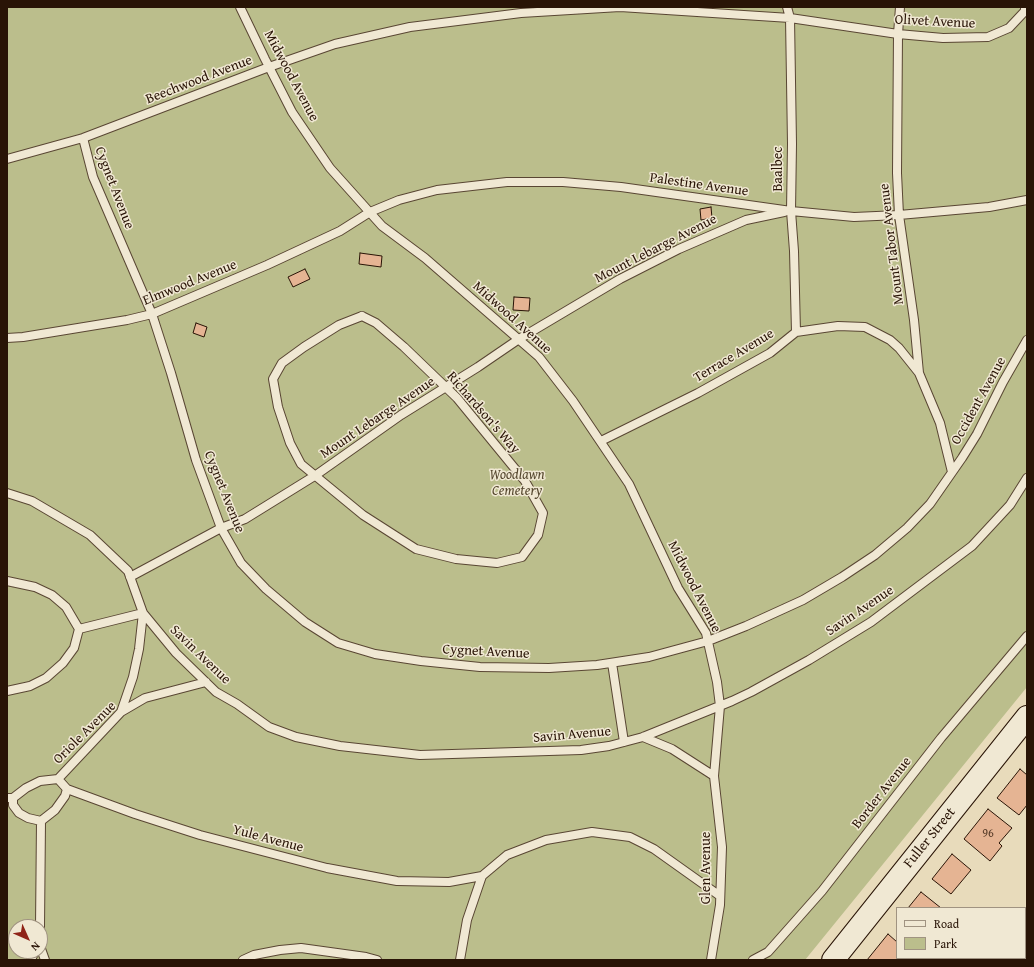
<!DOCTYPE html>
<html>
<head>
<meta charset="utf-8">
<style>
  body { margin:0 }
  #map { position:relative; width:1034px; height:967px; overflow:hidden; background:#e8dbbb; font-family:"Gentium Book Plus",serif }
  canvas { display:block }
  .frame { position:absolute; inset:0; border:8px solid #291406; pointer-events:none }
  .legend { position:absolute; left:896px; top:907px; width:130px; height:52px; box-sizing:border-box; background:#f0e8d3; border:1px solid #a09381; margin:0; padding:5px 7px; list-style:none; font-size:12px; color:#291406 }
  .legend li { display:flex; align-items:center; gap:8px; height:20px }
  .legend b { width:20px; border:1px solid #a09381 }
  .north { position:absolute; left:8px; top:919px; width:40px; height:40px; box-sizing:border-box; background:#f0e8d3; border:1px solid #a09381; border-radius:50%; rotate:135deg; font-size:11px; font-weight:700; line-height:16px; text-align:center; color:#291406 }
  .north::after { content:''; display:block; margin:auto; width:14px; height:18px; background:#8f2418; clip-path:polygon(50% 0,100% 100%,50% 72%,0 100%) }
</style>
</head>
<body>
<div id="map">
<canvas width="1034" height="967"></canvas>
<div class="frame"></div>
<ul class="legend">
<li><b style="height:5px;background:#f0e8d3"></b>Road</li>
<li><b style="height:11px;background:#bbbe8c"></b>Park</li>
</ul>
<div class="north">N</div>
</div>
<script>
const g = document.querySelector('canvas').getContext('2d');
g.lineJoin = 'round';
function fill(path, color) {
  g.fillStyle = color;
  g.fill(path, 'evenodd');
}
function toPath(rows) {
  const path = new Path2D();
  for (const r of rows) {
    path.moveTo(r[0], r[1]);
    for (let i = 2; i < r.length; i += 2) path.lineTo(r[i], r[i + 1]);
  }
  return path;
}
function stroke(path, color, width, dash) {
  g.strokeStyle = color;
  g.lineWidth = width;
  g.lineCap = dash ? 'butt' : 'round';
  g.setLineDash(dash || []);
  g.stroke(path);
}
function drawText(font, color, halo, rows, align = 'center') {
  g.font = font + ' "Gentium Book Plus",serif';
  g.lineWidth = 3;
  g.setLineDash([]);
  g.textBaseline = 'middle';
  g.strokeStyle = halo;
  g.fillStyle = color;
  for (const [text, x, y, turn = 0] of rows) {
    g.save();
    g.translate(x, y);
    g.rotate((+turn || 0) * Math.PI / 180);
    g.textAlign = isNaN(turn) ? turn : align;
    if (halo) g.strokeText(text, 0, 0);
    g.fillText(text, 0, 0);
    g.restore();
  }
}
const green = toPath([
  [7,7,1027,7,1027,687,805,960,7,960],
  [16,927,40,927,40,951,16,951]
]);
const building = toPath([
  [711,207,712,218,701,220,700,209,711,207],
  [360,253,382,256,381,267,359,264,360,253],
  [305,269,310,279,293,287,288,277,305,269],
  [514,297,530,298,529,311,513,310,514,297],
  [196,323,207,327,204,337,193,333,196,323],
  [1020,769,1027,775,1027,805,1019,815,997,798,1020,769],
  [988,809,1012,828,999,843,1002,846,990,861,964,839,988,809],
  [952,854,971,870,951,894,932,879,952,854],
  [921,892,941,908,908,908,921,892],
  [1025,911,1027,912,1027,944,1025,947,1025,911],
  [888,934,897,942,897,958,910,958,908,960,867,960,888,934],
  [978,958,1002,958,1004,960,976,960,978,958]
]);
const lane = toPath([
  [240,7,265,59,292,112,330,168,382,226,425,258,539,357,573,401,629,484,678,588,706,633,717,682,720,706,714,776],
  [787,7,790,18,792,144,791,211,794,251,796,332],
  [900,7,898,34,897,173,899,215,914,320,919,373,940,423,952,472],
  [83,138,93,177,152,314,171,373,196,460,221,528,241,563,266,589,305,622,338,643,375,654,421,661,480,667,549,668,597,665,649,657,708,641,746,626,803,600,842,577,875,555,907,528,930,504,962,458,977,434,1003,382,1027,340],
  [7,159,83,138,269,67,335,44,410,27,521,13,620,7,790,18,898,34,943,38,988,37,1009,28,1025,11,1025,7],
  [362,316,376,323,404,347,457,398,525,481,543,513,538,535,522,557,497,563,456,559,416,549,363,515,301,464,290,443,278,407,273,379,282,363,304,347,339,325,362,316],
  [7,338,23,337,127,320,152,314,267,265,340,231,370,212,399,200,437,190,507,182,563,182,621,187,791,211,854,217,899,215,989,207,1027,200],
  [601,441,698,393,770,353,796,332,838,326,865,327,890,340,899,348,919,373],
  [7,493,32,501,90,535,128,571,143,613,176,653,216,692,237,704,269,727,296,737,340,746,420,755,581,750,609,746,643,737,732,701,751,692,809,660,871,622,972,546,1010,505,1027,478],
  [130,577,221,528,245,519,316,475,401,415,478,367,519,339,620,279,679,249,746,220,784,212],
  [7,581,35,587,52,595,66,607,79,629,74,648,63,663,46,678,30,686,7,691],
  [79,629,143,613],
  [612,663,624,742],
  [121,712,133,677,139,649,143,613],
  [643,737,672,749,714,776,722,847,720,905,711,960],
  [58,779,67,789,135,814,200,835,327,868,397,881,449,882,482,876],
  [7,798,13,798,26,788,40,781,58,779,121,712,145,698,206,682],
  [13,798,13,805,19,813,28,818,41,821],
  [41,821,55,810,65,796,67,789],
  [40,927,41,821],
  [40,946,45,960],
  [31,960,35,951],
  [243,960,254,955,280,950,301,948,366,957,377,960],
  [460,960,467,920,482,876,507,855,546,840,592,832,630,837,654,849,720,896],
  [753,960,768,952,822,891,941,738,1027,636]
]);
const secondary = toPath([
  [833,960,1027,717]
]);
const numberNames = [
  ["96",988,834]
];
const streetNames = [
  ["Olivet Avenue",935,22,3],
  ["Midwood Avenue",291,76,62],
  ["Beechwood Avenue",199,80,-21],
  ["Baalbec",778,169,-90],
  ["Palestine Avenue",699,185,8],
  ["Cygnet Avenue",114,188,69],
  ["Mount Tabor Avenue",892,244,-97],
  ["Mount Lebarge Avenue",656,249,-27],
  ["Elmwood Avenue",190,283,-22],
  ["Midwood Avenue",512,318,42],
  ["Terrace Avenue",734,356,-31],
  ["Occident Avenue",979,401,-61],
  ["Richardson's Way",483,413,49],
  ["Mount Lebarge Avenue",378,418,-34],
  ["Cygnet Avenue",224,492,68],
  ["Midwood Avenue",694,587,63],
  ["Savin Avenue",860,611,-34],
  ["Cygnet Avenue",486,652,3],
  ["Savin Avenue",200,655,44],
  ["Oriole Avenue",85,733,-45],
  ["Savin Avenue",572,735,-5],
  ["Border Avenue",882,793,-52],
  ["Fuller Street",930,838,-51],
  ["Yule Avenue",268,839,15],
  ["Glen Avenue",706,868,-90]
];
const parkNames = [
  ["Woodlawn",517,475],
  ["Cemetery",517,491]
];
fill(green, '#bbbe8c');
fill(building, '#e5b493');
stroke(building, '#291406', 1);
stroke(lane, '#594633', 10);
stroke(secondary, '#291406', 24);
stroke(lane, '#f0e8d3', 8);
stroke(secondary, '#f0e8d3', 22);
drawText('12px', '#583c29', null, numberNames);
drawText('14px', '#291406', '#f0e8d3', streetNames);
drawText('italic 14px', '#55472e', '#f0e8d3', parkNames);
</script>
</body>
</html>
